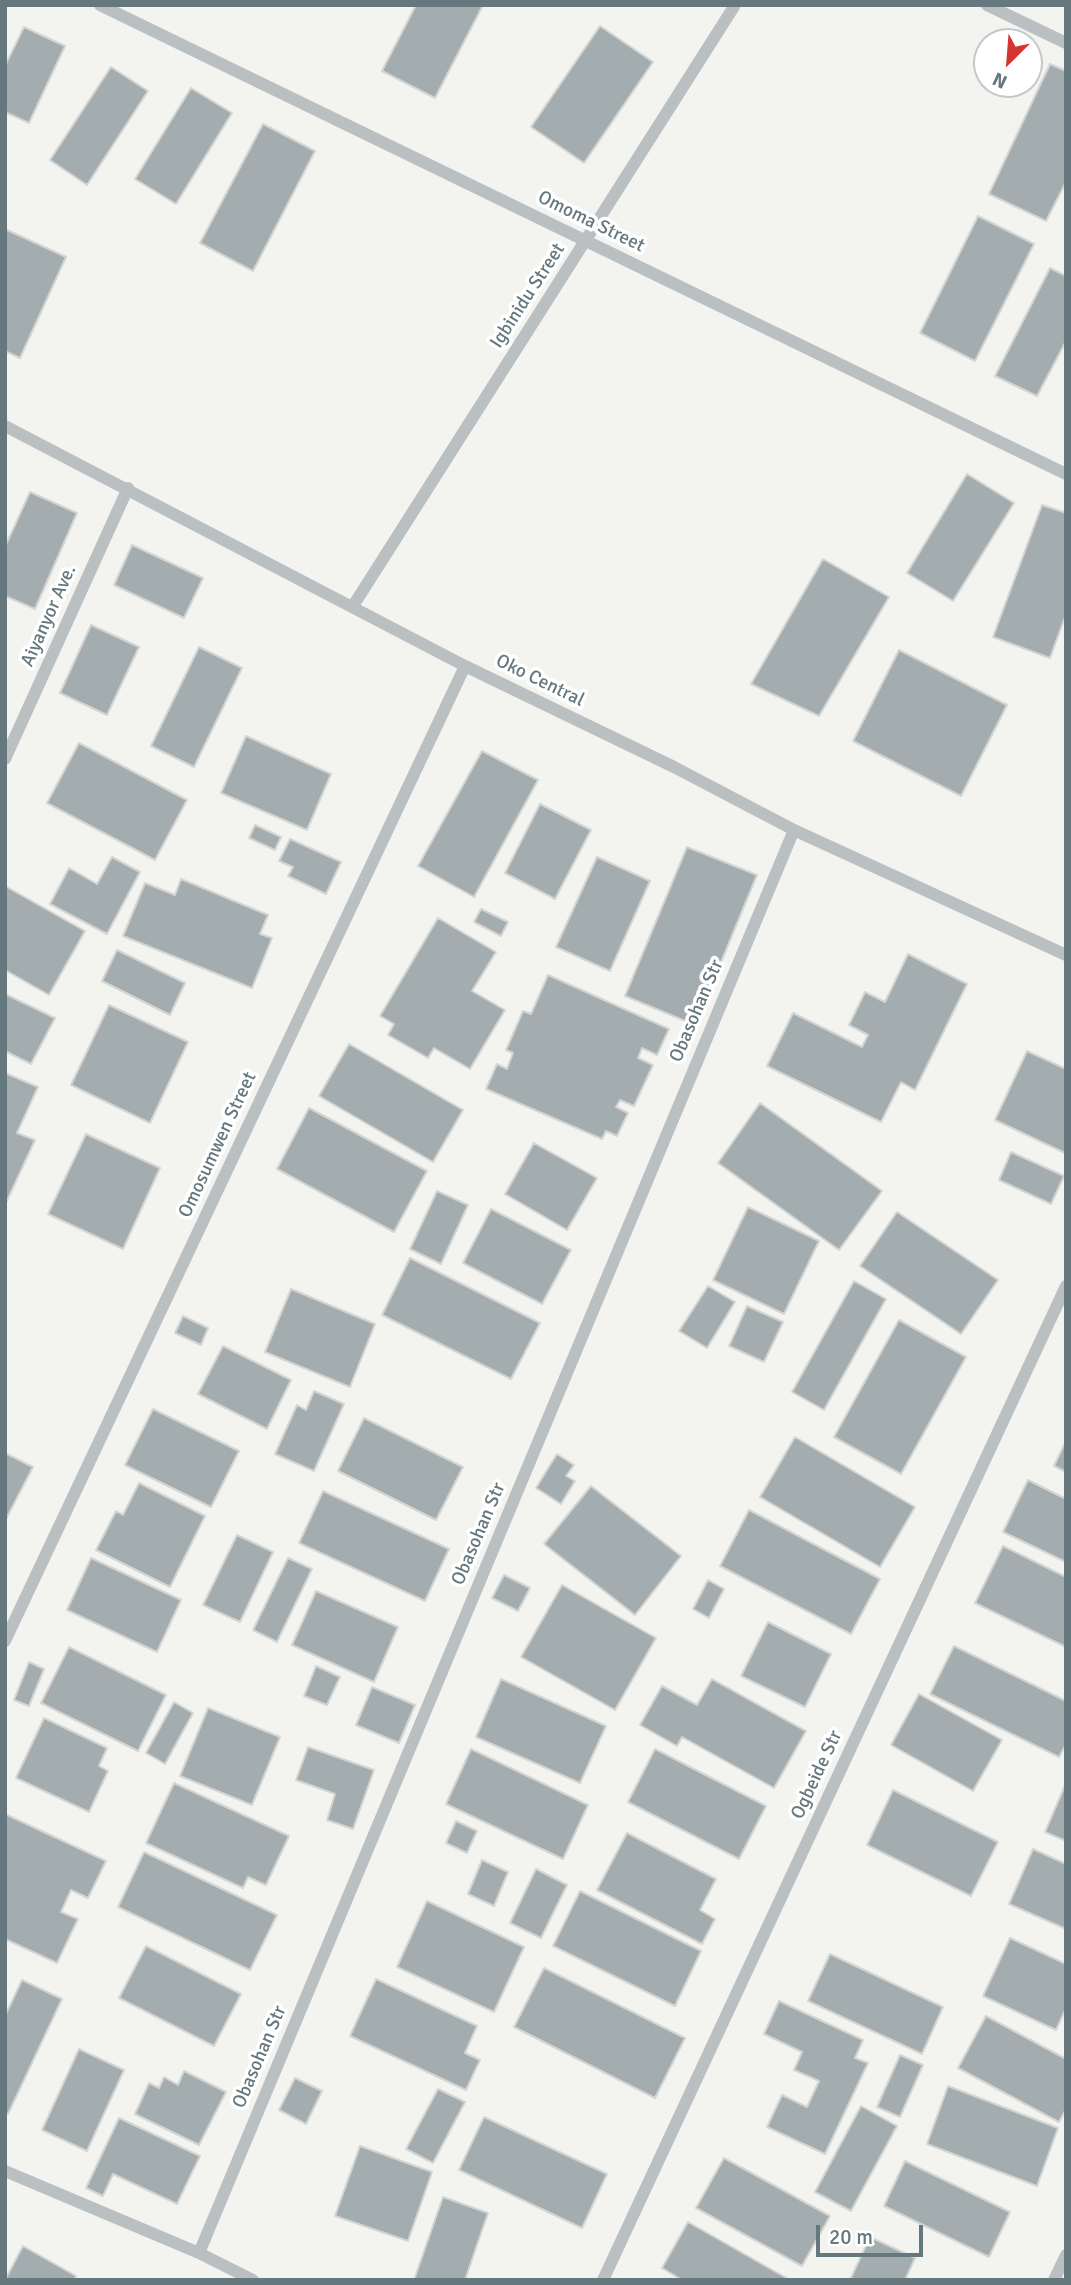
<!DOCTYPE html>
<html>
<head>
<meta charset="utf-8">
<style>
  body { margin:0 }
  #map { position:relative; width:1071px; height:2285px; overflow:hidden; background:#f3f3f0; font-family:Signika,sans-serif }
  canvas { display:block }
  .frame { position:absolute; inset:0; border:7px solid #65787e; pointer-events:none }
  .north { position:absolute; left:973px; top:28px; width:70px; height:70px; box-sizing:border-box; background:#fff; border:2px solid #c1c9cb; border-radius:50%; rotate:205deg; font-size:19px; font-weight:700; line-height:28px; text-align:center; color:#65787e }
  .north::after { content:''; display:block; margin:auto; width:24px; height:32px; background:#d4362f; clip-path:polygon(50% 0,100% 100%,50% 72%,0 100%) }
  .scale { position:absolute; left:816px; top:2225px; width:107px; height:32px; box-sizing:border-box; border:4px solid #65787e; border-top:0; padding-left:9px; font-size:21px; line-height:24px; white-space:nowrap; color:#65787e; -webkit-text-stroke:5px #fff; paint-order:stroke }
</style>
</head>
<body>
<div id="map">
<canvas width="1071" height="2285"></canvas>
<div class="frame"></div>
<div class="north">N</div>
<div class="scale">20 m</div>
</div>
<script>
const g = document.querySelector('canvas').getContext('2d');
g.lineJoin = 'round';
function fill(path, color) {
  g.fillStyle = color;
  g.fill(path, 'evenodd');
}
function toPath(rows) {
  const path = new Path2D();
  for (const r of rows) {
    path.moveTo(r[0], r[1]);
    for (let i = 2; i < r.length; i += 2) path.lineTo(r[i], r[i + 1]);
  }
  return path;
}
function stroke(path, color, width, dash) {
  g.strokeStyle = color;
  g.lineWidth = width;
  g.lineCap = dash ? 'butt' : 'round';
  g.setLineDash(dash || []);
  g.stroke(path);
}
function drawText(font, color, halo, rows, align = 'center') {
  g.font = font + ' Signika,sans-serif';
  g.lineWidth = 7;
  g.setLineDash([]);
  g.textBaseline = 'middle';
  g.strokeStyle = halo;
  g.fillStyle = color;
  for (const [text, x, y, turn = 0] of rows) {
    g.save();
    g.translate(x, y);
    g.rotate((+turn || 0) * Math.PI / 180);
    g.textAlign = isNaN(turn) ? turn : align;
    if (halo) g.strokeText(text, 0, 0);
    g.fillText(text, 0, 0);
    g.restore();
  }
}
const building = toPath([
  [416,5,483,5,435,98,382,71,416,5],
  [600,26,653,62,584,163,531,127,600,26],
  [24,27,65,46,29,123,5,112,5,66,24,27],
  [1050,64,1066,71,1066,182,1046,221,989,194,1050,64],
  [111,67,148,91,87,185,50,160,111,67],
  [191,88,232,113,176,204,135,179,191,88],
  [263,124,315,151,253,271,200,243,263,124],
  [978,216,1034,244,975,361,920,333,978,216],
  [5,229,66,257,20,358,5,351,5,229],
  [1050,268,1066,276,1066,341,1037,396,995,376,1050,268],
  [967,474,1014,503,953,601,907,573,967,474],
  [30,492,77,513,35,609,5,596,5,547,30,492],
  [1042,505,1066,513,1066,614,1050,658,993,637,1042,505],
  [132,545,203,578,184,618,114,585,132,545],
  [823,559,889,597,819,716,751,684,823,559],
  [91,625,139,647,107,715,60,693,91,625],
  [199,647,242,668,194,767,151,746,199,647],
  [899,650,1007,705,961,796,853,741,899,650],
  [246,736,331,774,307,830,221,793,246,736],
  [79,743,187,800,155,860,47,803,79,743],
  [482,751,538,780,474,897,418,866,482,751],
  [540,804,591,830,555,899,505,873,540,804],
  [255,825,281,837,275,850,249,838,255,825],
  [290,839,341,862,326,894,288,876,293,867,279,861,290,839],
  [687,847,757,875,695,1025,625,996,687,847],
  [112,857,140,872,107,934,50,904,69,868,97,884,112,857],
  [597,857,650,881,610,971,556,947,597,857],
  [181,879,268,915,260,934,272,938,252,988,123,936,145,883,175,895,181,879],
  [5,886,85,931,49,995,5,970,5,886],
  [481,909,508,922,501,936,474,922,481,909],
  [438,918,496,952,472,991,505,1010,470,1069,434,1048,428,1058,388,1035,394,1024,380,1016,438,918],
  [117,950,185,983,170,1015,102,981,117,950],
  [908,954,967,984,915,1090,901,1082,881,1122,767,1066,793,1013,862,1047,868,1035,849,1025,865,992,885,1002,908,954],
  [548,975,669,1029,657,1055,642,1048,638,1058,653,1065,634,1106,620,1100,616,1107,628,1113,617,1136,606,1131,602,1139,486,1089,497,1064,507,1069,513,1053,506,1050,523,1011,531,1014,548,975],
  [5,994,55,1018,31,1064,5,1051,5,994],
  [109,1005,188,1042,150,1123,71,1085,109,1005],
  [349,1044,463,1110,433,1162,319,1096,349,1044],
  [1027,1051,1066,1069,1065,1153,995,1120,1027,1051],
  [5,1073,38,1087,17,1133,35,1140,5,1205,5,1073],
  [760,1103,882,1191,839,1250,718,1163,760,1103],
  [309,1108,427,1171,394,1232,277,1169,309,1108],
  [86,1134,160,1168,123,1249,48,1214,86,1134],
  [534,1143,597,1178,567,1230,505,1194,534,1143],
  [1011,1152,1064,1176,1051,1204,999,1180,1011,1152],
  [437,1191,468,1205,441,1264,410,1249,437,1191],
  [748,1207,819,1241,784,1314,713,1280,748,1207],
  [491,1209,571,1250,542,1304,463,1263,491,1209],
  [897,1212,998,1280,961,1334,860,1266,897,1212],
  [410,1258,540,1323,511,1379,382,1315,410,1258],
  [854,1281,886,1299,824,1410,792,1392,854,1281],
  [708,1286,735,1302,707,1348,679,1331,708,1286],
  [291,1289,375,1324,350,1387,265,1352,291,1289],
  [747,1306,783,1322,764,1362,729,1346,747,1306],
  [183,1316,208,1328,201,1345,175,1333,183,1316],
  [899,1320,966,1357,901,1474,834,1437,899,1320],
  [223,1346,291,1380,267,1429,198,1394,223,1346],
  [314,1391,344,1404,314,1471,275,1454,297,1405,306,1410,314,1391],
  [153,1409,239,1451,211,1507,125,1465,153,1409],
  [364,1418,463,1467,436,1520,338,1471,364,1418],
  [795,1437,915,1507,880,1567,760,1497,795,1437],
  [1066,1441,1066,1472,1054,1466,1066,1441],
  [5,1453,33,1467,5,1521,5,1453],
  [557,1454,574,1465,566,1476,575,1481,561,1504,536,1488,557,1454],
  [1028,1480,1066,1499,1066,1562,1003,1532,1028,1480],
  [139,1483,205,1516,170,1587,96,1550,116,1511,123,1515,139,1483],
  [591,1486,681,1556,635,1615,544,1544,591,1486],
  [323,1491,449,1549,425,1601,299,1543,323,1491],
  [749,1510,880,1579,851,1634,720,1566,749,1510],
  [237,1535,273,1552,240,1622,203,1605,237,1535],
  [1003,1546,1066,1577,1066,1647,975,1603,1003,1546],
  [91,1558,181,1600,157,1652,67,1610,91,1558],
  [288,1558,312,1569,277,1642,253,1630,288,1558],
  [504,1575,530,1588,518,1611,492,1598,504,1575],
  [708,1580,724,1589,709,1618,693,1609,708,1580],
  [562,1585,656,1638,615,1710,521,1657,562,1585],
  [316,1591,398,1627,374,1682,292,1645,316,1591],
  [768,1622,831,1654,805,1707,741,1676,768,1622],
  [954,1646,1066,1701,1066,1744,1059,1757,930,1694,954,1646],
  [69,1647,166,1695,138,1751,41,1703,69,1647],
  [29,1662,44,1669,29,1706,14,1700,29,1662],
  [316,1666,340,1677,327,1705,304,1696,316,1666],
  [501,1679,606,1726,580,1783,476,1737,501,1679],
  [712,1679,806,1731,774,1788,682,1737,677,1746,640,1725,662,1686,697,1705,712,1679],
  [372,1687,415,1705,399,1743,356,1725,372,1687],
  [919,1694,1002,1740,973,1791,891,1745,919,1694],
  [174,1702,193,1713,165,1764,146,1753,174,1702],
  [208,1708,280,1737,252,1805,180,1776,208,1708],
  [44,1718,107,1748,99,1766,108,1771,89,1812,16,1778,44,1718],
  [308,1747,374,1770,353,1829,327,1820,335,1794,296,1780,308,1747],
  [471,1749,588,1805,563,1859,446,1804,471,1749],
  [655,1749,766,1806,739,1859,628,1802,655,1749],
  [174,1783,289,1836,266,1885,248,1877,243,1888,146,1843,174,1783],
  [1066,1783,1066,1841,1045,1832,1066,1783],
  [893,1790,998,1842,971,1896,867,1845,893,1790],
  [5,1814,106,1861,88,1898,71,1890,61,1912,78,1919,57,1963,5,1939,5,1814],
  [456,1821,477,1831,467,1853,446,1843,456,1821],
  [627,1833,716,1879,700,1910,715,1919,702,1944,597,1890,627,1833],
  [1033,1849,1066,1864,1066,1929,1009,1904,1033,1849],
  [144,1852,277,1915,250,1970,118,1907,144,1852],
  [482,1860,508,1872,494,1906,468,1894,482,1860],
  [536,1869,567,1885,541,1938,510,1923,536,1869],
  [580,1891,701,1951,675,2006,553,1946,580,1891],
  [427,1901,524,1947,494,2012,397,1967,427,1901],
  [1010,1938,1066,1964,1066,2008,1056,2030,983,1996,1010,1938],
  [146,1946,241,1994,214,2046,119,1998,146,1946],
  [830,1954,943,2007,922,2054,808,2001,830,1954],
  [544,1968,685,2038,655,2098,514,2027,544,1968],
  [376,1979,477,2026,465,2053,480,2060,466,2090,350,2036,376,1979],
  [22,1980,62,1999,8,2114,5,2112,5,2016,22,1980],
  [779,2001,863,2040,855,2058,868,2063,825,2154,767,2127,782,2095,807,2107,819,2081,794,2070,802,2052,764,2034,779,2001],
  [986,2016,1066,2059,1066,2109,1059,2122,958,2068,986,2016],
  [79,2049,124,2070,87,2151,42,2130,79,2049],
  [900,2055,923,2065,900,2117,877,2107,900,2055],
  [184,2071,226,2092,199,2145,135,2114,149,2083,159,2088,164,2077,178,2085,184,2071],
  [295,2078,322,2091,306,2124,279,2110,295,2078],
  [948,2086,1058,2128,1037,2186,927,2144,948,2086],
  [438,2089,465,2102,433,2163,406,2149,438,2089],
  [861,2106,897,2126,851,2211,815,2192,861,2106],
  [484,2117,607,2174,582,2228,459,2170,484,2117],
  [119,2118,200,2156,177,2204,113,2174,103,2196,86,2188,119,2118],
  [360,2146,432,2172,408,2241,335,2216,360,2146],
  [724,2158,830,2216,802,2266,696,2208,724,2158],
  [905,2161,1010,2212,989,2257,884,2206,905,2161],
  [443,2197,488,2213,465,2280,414,2280,443,2197],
  [688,2222,790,2280,682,2280,662,2268,688,2222],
  [870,2237,915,2258,905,2280,850,2280,870,2237],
  [23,2246,76,2276,74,2280,5,2280,23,2246]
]);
const minor = toPath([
  [100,5,1066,474],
  [987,5,1066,43],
  [5,426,465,666,674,767,794,830,1066,955],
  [353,606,735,5],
  [5,759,128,488],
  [5,1641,465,666],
  [5,2171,199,2253,253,2280],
  [199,2253,794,830],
  [603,2280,1066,1286],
  [1054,2280,1066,2255]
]);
const streetNames = [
  ["Omoma Street",591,222,26],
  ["Igbinidu Street",528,296,-57],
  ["Aiyanyor Ave.",49,616,-66],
  ["Oko Central",540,681,26],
  ["Obasohan Str",697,1011,-67],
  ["Omosumwen Street",218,1145,-65],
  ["Obasohan Str",479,1534,-67],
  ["Ogbeide Str",817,1775,-65],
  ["Obasohan Str",260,2057,-67]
];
fill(building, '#a3acae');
stroke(building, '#d4d4d2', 2);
stroke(minor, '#babfc1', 12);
drawText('19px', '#65787e', '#fff', streetNames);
</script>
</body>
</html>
